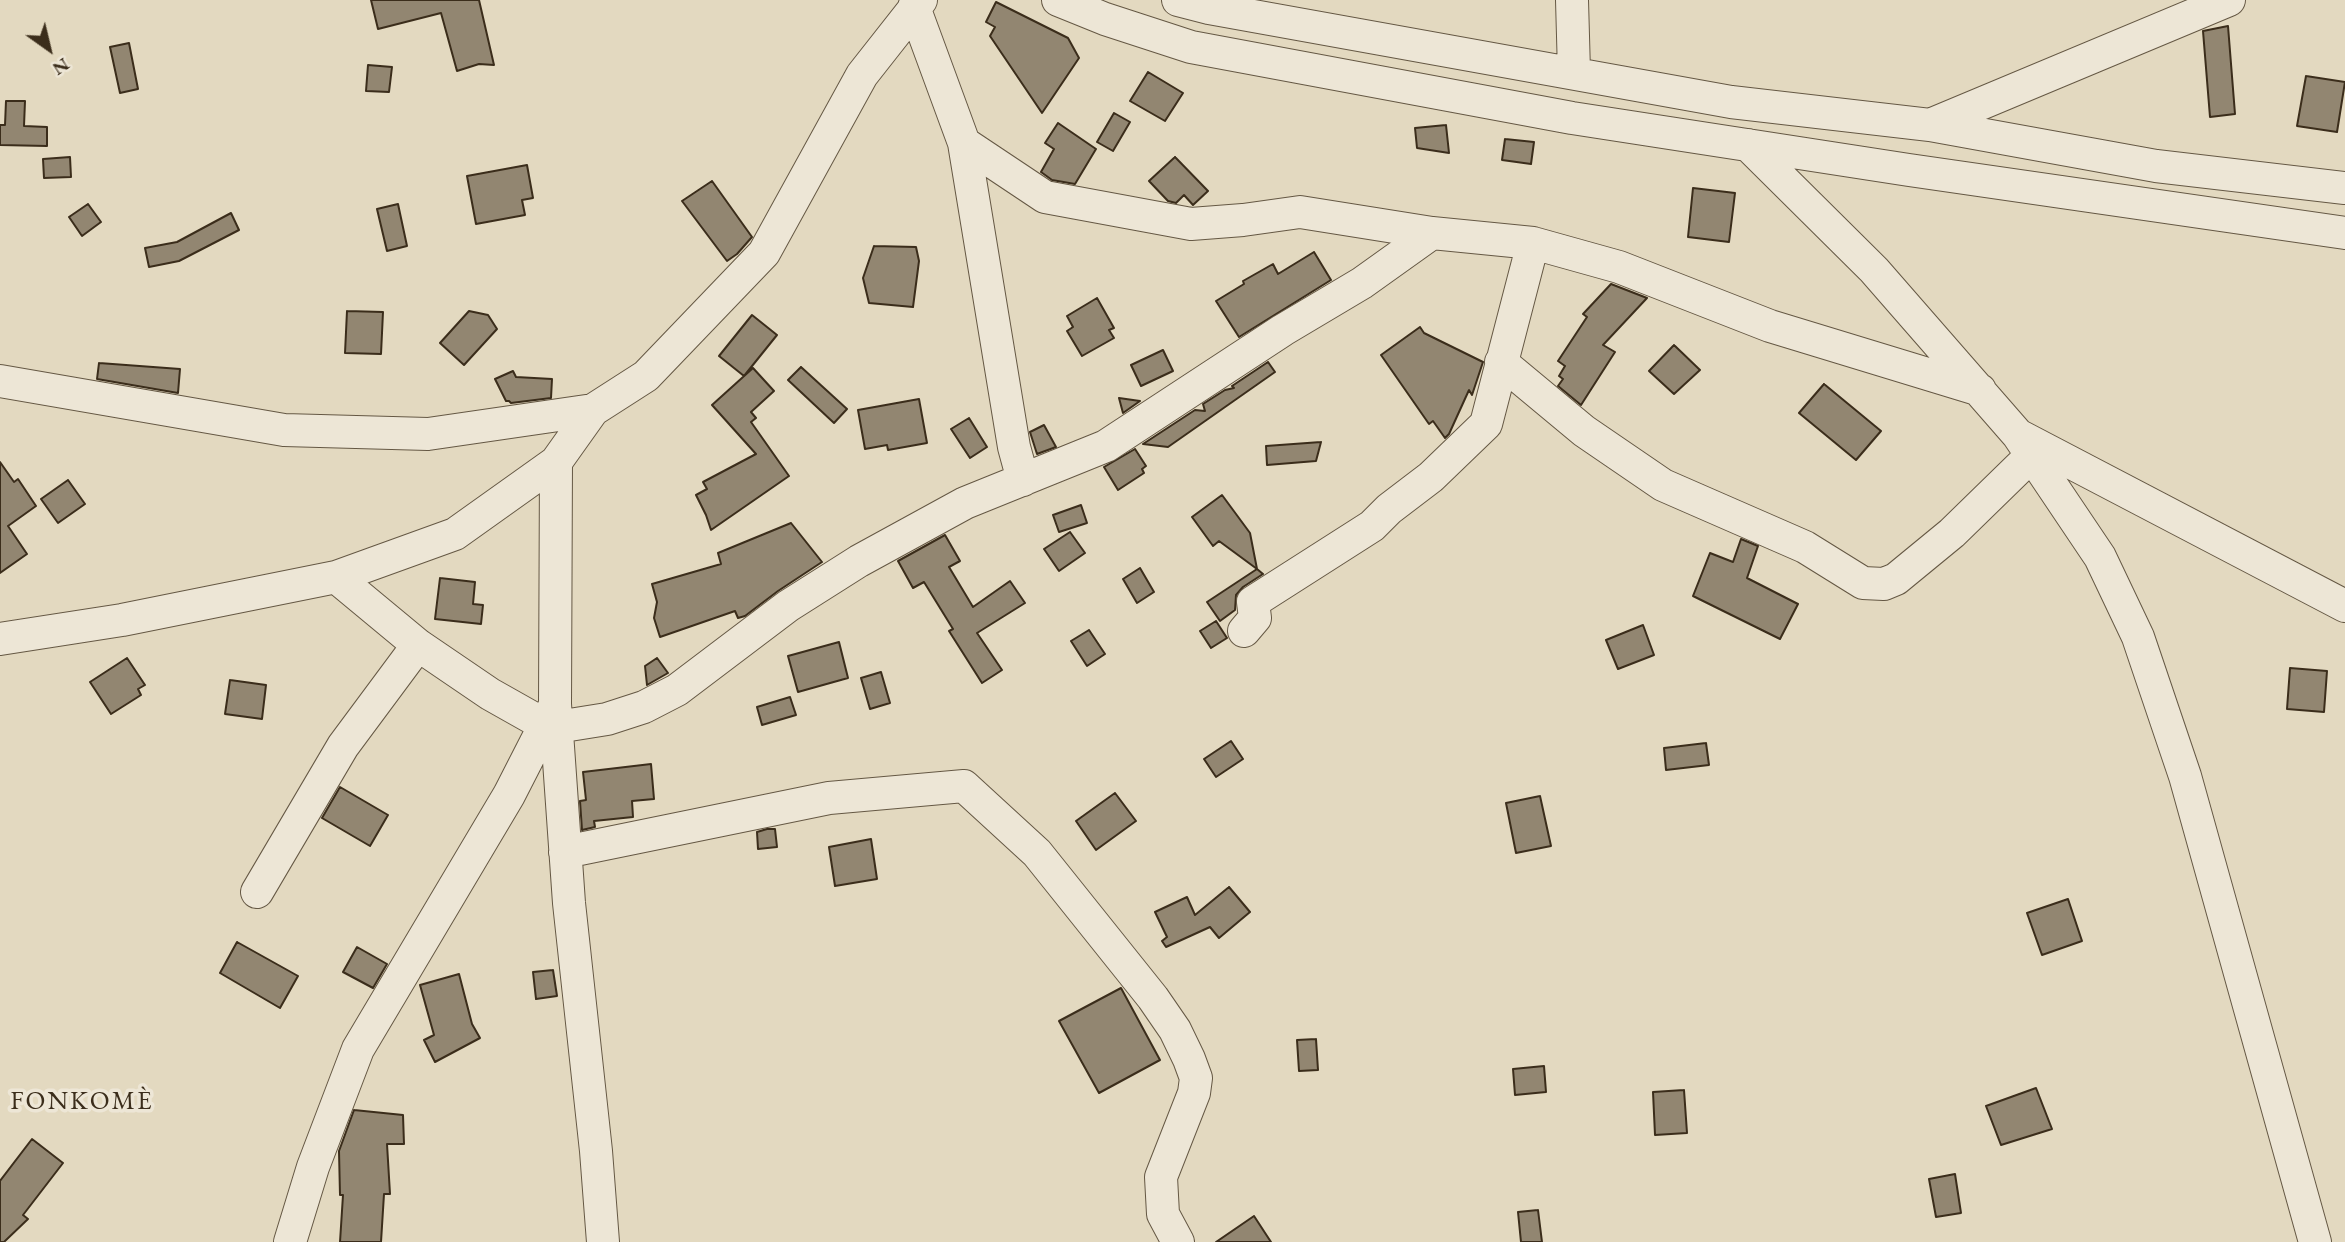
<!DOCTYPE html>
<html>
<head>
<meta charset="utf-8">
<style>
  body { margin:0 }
  #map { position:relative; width:2345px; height:1242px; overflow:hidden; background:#e3d9c0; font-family:"EB Garamond",serif }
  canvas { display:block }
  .north { position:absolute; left:14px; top:14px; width:70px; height:70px; -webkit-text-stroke:5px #ede6d6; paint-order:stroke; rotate:146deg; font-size:19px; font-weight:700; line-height:28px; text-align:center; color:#3b2d1b }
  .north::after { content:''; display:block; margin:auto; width:24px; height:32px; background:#3b2d1b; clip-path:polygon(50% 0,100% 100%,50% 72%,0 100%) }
</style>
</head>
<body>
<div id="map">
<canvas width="2345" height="1242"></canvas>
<div class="north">N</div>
</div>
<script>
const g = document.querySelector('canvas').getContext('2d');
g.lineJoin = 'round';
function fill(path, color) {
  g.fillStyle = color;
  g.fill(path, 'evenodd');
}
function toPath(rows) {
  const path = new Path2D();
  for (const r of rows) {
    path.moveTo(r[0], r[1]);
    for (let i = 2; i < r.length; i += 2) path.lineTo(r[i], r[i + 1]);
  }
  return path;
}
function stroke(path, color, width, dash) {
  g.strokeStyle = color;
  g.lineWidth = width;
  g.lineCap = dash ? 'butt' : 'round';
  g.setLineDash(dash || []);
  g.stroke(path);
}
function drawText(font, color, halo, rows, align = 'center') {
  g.font = font + ' "EB Garamond",serif';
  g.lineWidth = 7;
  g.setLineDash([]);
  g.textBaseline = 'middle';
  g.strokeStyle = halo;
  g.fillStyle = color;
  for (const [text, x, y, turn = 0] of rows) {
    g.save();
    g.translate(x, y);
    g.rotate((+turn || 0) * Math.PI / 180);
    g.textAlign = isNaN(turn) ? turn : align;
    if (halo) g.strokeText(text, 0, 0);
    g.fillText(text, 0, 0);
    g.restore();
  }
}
const building = toPath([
  [371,0,479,0,494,65,479,64,457,71,441,13,378,29,371,0],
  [996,2,1068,38,1079,58,1042,113,990,36,995,27,986,22,996,2],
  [2228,26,2235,114,2210,117,2203,31,2228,26],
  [129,43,138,89,120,93,110,47,129,43],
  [368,65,392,67,389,92,366,91,368,65],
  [1148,72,1183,93,1165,121,1130,101,1148,72],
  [2306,76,2345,82,2337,132,2297,126,2306,76],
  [6,101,25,101,24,126,47,127,47,146,0,145,0,125,5,125,6,101],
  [1114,113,1130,122,1113,151,1097,142,1114,113],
  [1058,123,1096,149,1075,184,1052,180,1041,172,1054,149,1045,143,1058,123],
  [1446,125,1449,153,1417,148,1415,128,1446,125],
  [1505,139,1534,142,1531,164,1502,160,1505,139],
  [70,157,71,177,44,178,43,159,70,157],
  [1175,157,1208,191,1193,205,1184,195,1176,203,1168,201,1149,181,1175,157],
  [527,165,533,198,522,200,525,215,476,224,467,176,527,165],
  [712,181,752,237,737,254,727,261,682,201,712,181],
  [1693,188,1735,193,1729,242,1688,237,1693,188],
  [88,204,101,222,82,236,69,217,88,204],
  [398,204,407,246,387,251,377,209,398,204],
  [231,213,239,230,179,261,149,267,145,248,177,242,231,213],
  [874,246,916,247,919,261,913,307,869,303,863,278,874,246],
  [1314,252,1331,280,1239,337,1216,301,1244,284,1243,281,1273,264,1278,274,1314,252],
  [1611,284,1647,298,1603,345,1615,352,1581,405,1558,386,1563,379,1559,376,1565,366,1558,361,1587,317,1583,314,1611,284],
  [1097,298,1114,328,1109,330,1114,338,1082,356,1067,331,1073,327,1067,316,1097,298],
  [347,311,383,312,381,354,345,353,347,311],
  [469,311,488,315,497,329,464,365,440,343,469,311],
  [752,315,777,335,744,376,719,356,752,315],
  [1420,327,1424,333,1483,362,1472,395,1469,390,1449,434,1445,438,1433,421,1429,424,1381,355,1420,327],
  [1674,345,1700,370,1674,394,1649,371,1674,345],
  [1163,350,1173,371,1141,386,1131,365,1163,350],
  [1268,362,1275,372,1168,447,1143,444,1195,410,1205,411,1203,404,1225,390,1234,388,1232,386,1268,362],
  [99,363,180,369,178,393,97,379,99,363],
  [801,367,847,409,834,423,788,380,801,367],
  [753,368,774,391,751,412,756,418,751,422,789,476,711,530,706,515,696,495,707,489,703,482,756,454,712,405,753,368],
  [513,371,516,377,552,379,551,398,511,403,509,401,506,401,495,379,513,371],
  [1824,384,1881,431,1856,460,1799,413,1824,384],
  [1119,398,1140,401,1123,413,1119,398],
  [919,399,927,443,888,450,887,445,865,449,858,410,919,399],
  [969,418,987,447,970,458,951,429,969,418],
  [1044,425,1056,447,1037,454,1030,432,1044,425],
  [1321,442,1316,461,1267,465,1266,446,1321,442],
  [1135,449,1146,466,1142,469,1144,473,1118,490,1104,467,1135,449],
  [0,462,14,482,18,479,36,506,8,526,27,554,0,573,0,462],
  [68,480,85,504,58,523,41,499,68,480],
  [1222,495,1250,533,1257,569,1263,574,1243,587,1236,595,1235,610,1220,621,1207,602,1257,569,1219,541,1213,546,1192,517,1222,495],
  [1081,505,1087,523,1059,532,1053,515,1081,505],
  [791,523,822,562,778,591,745,616,738,618,735,611,660,637,654,618,657,602,652,584,721,564,718,553,791,523],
  [1070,532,1085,553,1059,571,1044,549,1070,532],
  [945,535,960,561,949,567,973,607,1010,581,1025,603,977,633,1002,670,982,683,949,631,953,629,924,582,913,588,898,561,945,535],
  [1741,539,1758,546,1747,578,1798,604,1780,639,1693,596,1710,553,1733,562,1741,539],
  [1140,568,1154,592,1137,603,1123,579,1140,568],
  [440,578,475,582,473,604,483,605,481,624,435,619,440,578],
  [1216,621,1227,638,1211,648,1200,631,1216,621],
  [1643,625,1654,655,1618,669,1606,640,1643,625],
  [1089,630,1105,654,1087,666,1071,641,1089,630],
  [839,642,848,678,798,692,788,656,839,642],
  [127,658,145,685,138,689,141,695,111,714,90,682,127,658],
  [657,658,668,673,647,685,645,666,657,658],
  [2290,668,2327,671,2324,712,2287,709,2290,668],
  [881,672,890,703,870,709,861,678,881,672],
  [230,680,266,685,262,719,225,714,230,680],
  [790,697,796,715,762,725,757,707,790,697],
  [1231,741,1243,759,1216,777,1204,759,1231,741],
  [1706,743,1709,765,1666,770,1664,748,1706,743],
  [651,764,654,799,632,801,633,817,594,821,595,827,582,830,580,801,586,800,583,772,651,764],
  [340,787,388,815,370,846,322,818,340,787],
  [1115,793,1136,821,1096,850,1076,821,1115,793],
  [1540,796,1551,846,1516,853,1506,803,1540,796],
  [767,829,775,829,777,847,758,849,757,832,767,829],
  [871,839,877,879,835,886,829,847,871,839],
  [1229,887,1250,912,1219,938,1210,927,1166,947,1162,941,1167,937,1155,912,1187,897,1195,915,1229,887],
  [2068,899,2082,941,2042,955,2027,913,2068,899],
  [237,942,298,976,280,1008,220,973,237,942],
  [357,947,387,964,373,988,343,972,357,947],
  [553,970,557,996,536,999,533,972,553,970],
  [459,974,472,1024,480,1038,435,1062,424,1040,434,1035,420,985,459,974],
  [1121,988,1160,1060,1099,1093,1059,1021,1121,988],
  [1316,1039,1318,1070,1299,1071,1297,1040,1316,1039],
  [1544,1066,1546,1092,1515,1095,1513,1069,1544,1066],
  [2036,1088,2052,1129,2001,1145,1986,1106,2036,1088],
  [1684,1090,1687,1133,1655,1135,1653,1092,1684,1090],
  [354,1110,403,1115,404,1144,387,1144,390,1194,384,1194,381,1242,340,1242,343,1195,340,1195,339,1151,354,1110],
  [32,1139,63,1163,23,1215,28,1219,4,1242,0,1242,0,1181,32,1139],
  [1955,1174,1961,1213,1936,1217,1929,1179,1955,1174],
  [1538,1210,1542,1242,1521,1242,1518,1212,1538,1210],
  [1254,1216,1271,1242,1216,1242,1254,1216]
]);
const minor = toPath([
  [1058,0,1105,19,1191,47,1572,118,1909,170,2345,233],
  [1178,0,1209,8,1731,102,1930,125,2156,166,2345,188],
  [1572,0,1574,72],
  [914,7,964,143,1014,447,1023,480],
  [1930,125,2229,0],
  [964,143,1045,197,1191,224,1243,220,1300,212,1432,233,1533,243,1619,267,1770,326,1980,390],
  [1748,145,1874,270,2018,435,2100,557,2138,637,2185,776,2315,1242],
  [1501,362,1584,431,1663,485,1805,547,1863,583,1884,584,1896,579,1952,533,2032,455],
  [0,381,284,430,428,434,593,410],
  [2020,436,2345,606],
  [556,462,555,704,569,903,596,1151,603,1242],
  [336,577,418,645,490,694,545,725],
  [1244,631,1255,618,1253,602,1372,526,1389,509,1431,477,1486,424,1533,243],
  [0,639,122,620,336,577,455,534,556,462,593,410,646,376,764,253,862,75,921,0],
  [557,727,607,719,644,707,677,690,788,606,859,561,965,503,1106,446,1283,330,1362,283,1432,233],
  [565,852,829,798,964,786,1037,853,1153,998,1175,1030,1189,1059,1196,1078,1194,1093,1161,1177,1163,1214,1178,1242],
  [257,892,343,746,418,645],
  [290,1242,313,1167,358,1049,509,795,555,705]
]);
const quarterNames = [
  ["FONKOMÈ",82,1102]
];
fill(building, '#928671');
stroke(building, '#3b2d1b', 2);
stroke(minor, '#655844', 34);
stroke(minor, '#ede6d6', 32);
g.letterSpacing = '2px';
drawText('26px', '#3b2d1b', '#ede6d6', quarterNames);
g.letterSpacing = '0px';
</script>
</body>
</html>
